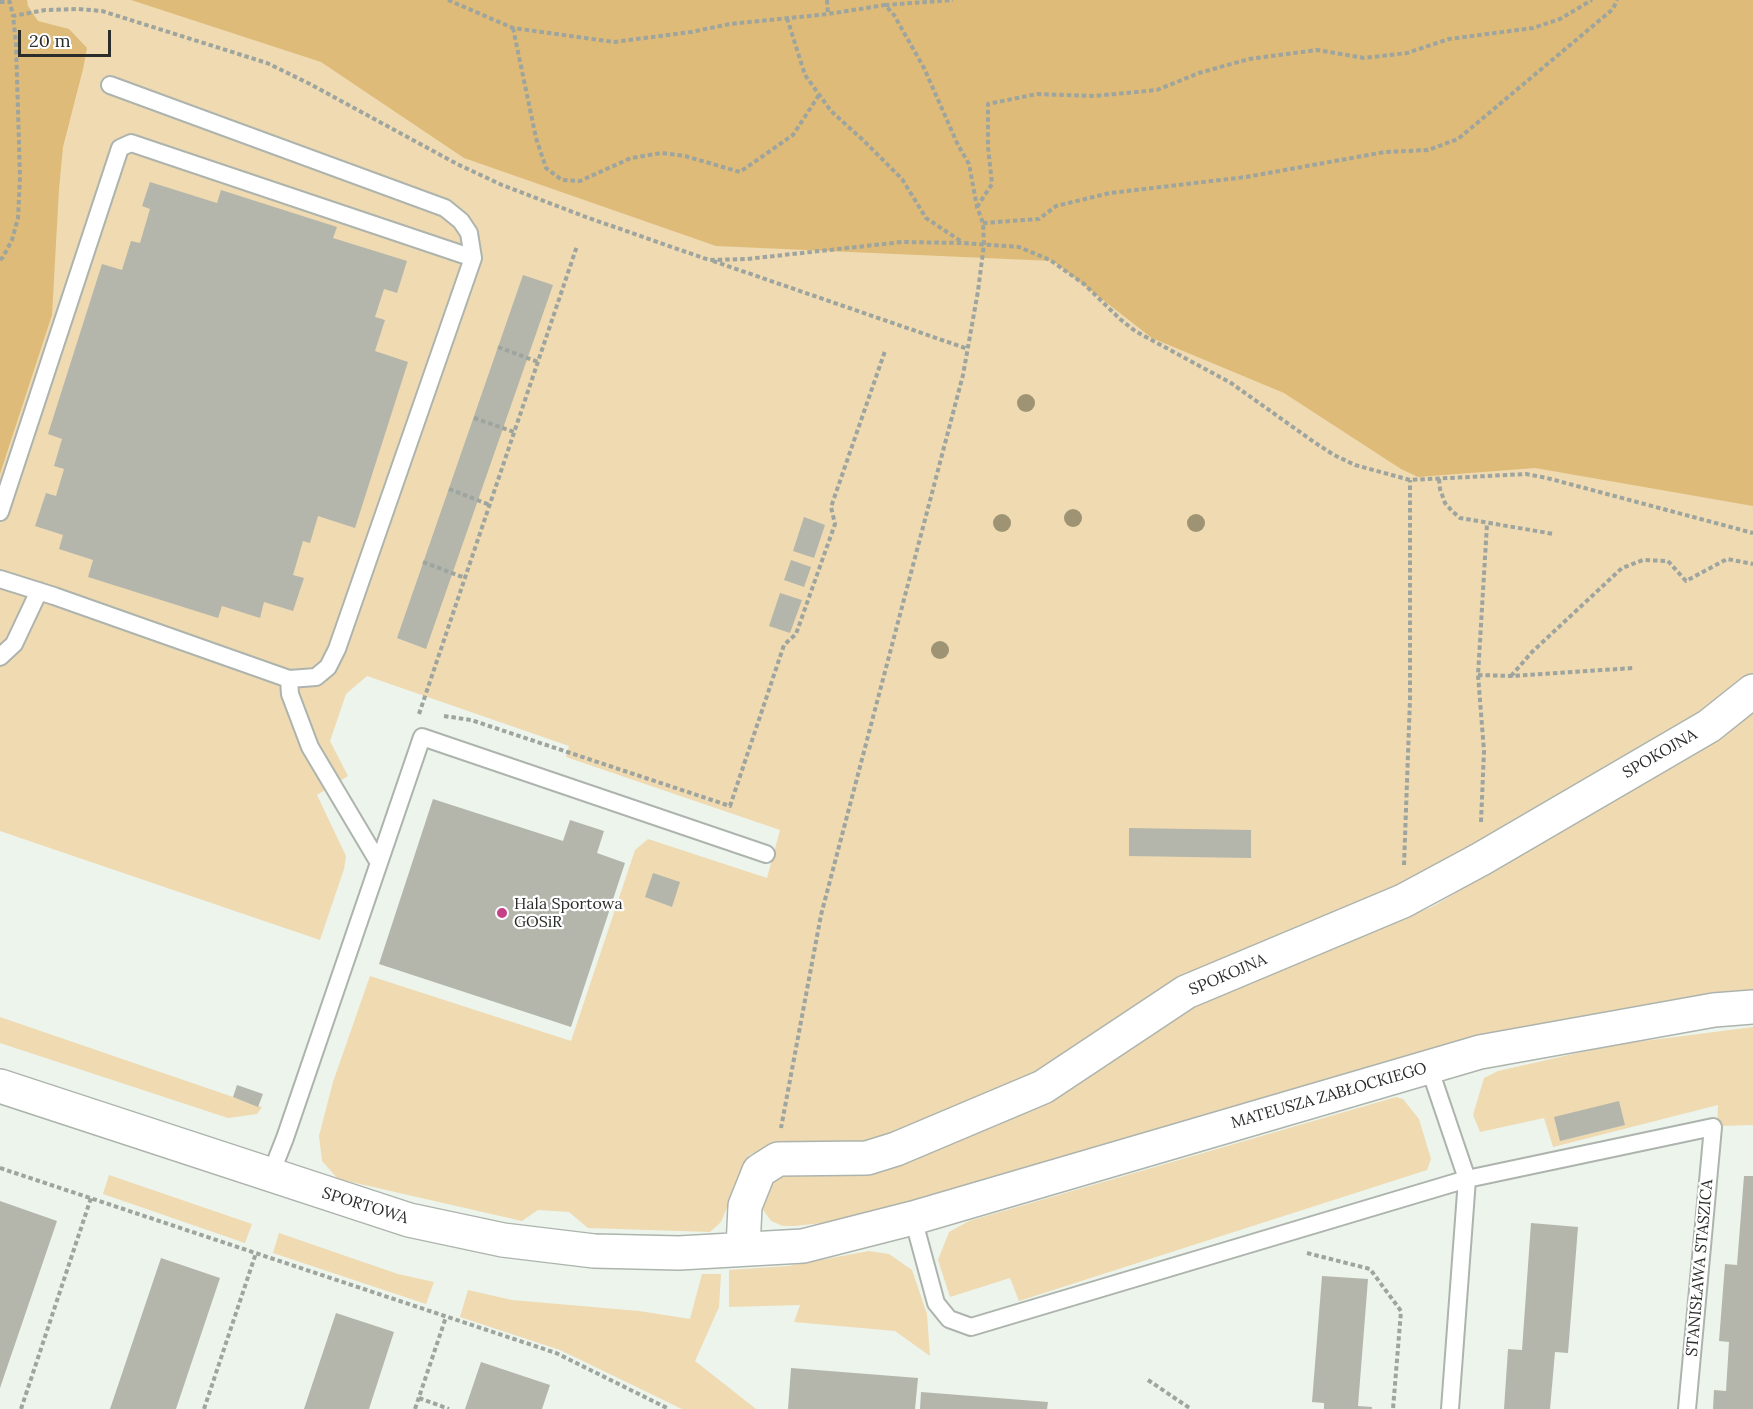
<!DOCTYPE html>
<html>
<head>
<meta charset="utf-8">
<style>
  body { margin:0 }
  #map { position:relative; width:1753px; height:1409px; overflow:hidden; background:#ecf4ec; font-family:Lora,serif }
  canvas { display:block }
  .scale { position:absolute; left:18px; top:30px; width:93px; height:27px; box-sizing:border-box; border:3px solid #2a2d2a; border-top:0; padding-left:8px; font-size:18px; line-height:21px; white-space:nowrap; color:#2a2d2a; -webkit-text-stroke:4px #fff; paint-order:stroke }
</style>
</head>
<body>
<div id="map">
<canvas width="1753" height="1409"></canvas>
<div class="scale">20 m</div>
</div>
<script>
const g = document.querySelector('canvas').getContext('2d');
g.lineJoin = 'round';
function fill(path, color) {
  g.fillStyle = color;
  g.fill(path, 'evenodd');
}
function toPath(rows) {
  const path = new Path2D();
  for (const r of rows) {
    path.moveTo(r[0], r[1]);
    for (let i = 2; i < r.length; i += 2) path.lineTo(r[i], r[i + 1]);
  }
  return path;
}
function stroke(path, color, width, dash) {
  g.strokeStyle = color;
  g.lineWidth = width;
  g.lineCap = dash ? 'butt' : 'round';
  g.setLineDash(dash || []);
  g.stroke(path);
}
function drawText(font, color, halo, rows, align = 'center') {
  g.font = font + ' Lora,serif';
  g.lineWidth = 4.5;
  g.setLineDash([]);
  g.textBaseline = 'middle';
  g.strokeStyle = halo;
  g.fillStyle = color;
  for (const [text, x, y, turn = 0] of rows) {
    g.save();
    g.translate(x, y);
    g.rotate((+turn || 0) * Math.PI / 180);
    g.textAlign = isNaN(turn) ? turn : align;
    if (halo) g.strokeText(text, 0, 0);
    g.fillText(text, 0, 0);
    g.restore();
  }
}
const green = toPath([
  [0,0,1753,0,1753,676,1728,696,1431,876,1045,1068,877,1145,769,1147,749,1155,721,1222,710,1232,588,1228,569,1212,538,1210,522,1221,338,1179,322,1161,319,1136,333,1082,370,976,571,1041,635,850,648,839,767,878,780,830,566,757,569,746,367,676,346,694,330,741,348,776,317,795,346,856,344,869,320,940,0,831],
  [1753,709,1753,991,1665,1001,1483,1034,913,1203,822,1223,794,1226,783,1226,771,1221,761,1207,764,1189,777,1176,797,1172,873,1173,1189,1006,1432,907,1652,776],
  [0,1017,233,1097,262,1107,257,1114,228,1118,0,1043],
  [1753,1027,1753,1125,1717,1126,1718,1105,1553,1147,1544,1118,1480,1132,1473,1115,1484,1078,1498,1071,1613,1045],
  [1396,1097,1403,1099,1419,1119,1431,1159,1427,1170,1019,1301,1010,1278,950,1297,938,1260,949,1232,969,1221],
  [109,1175,252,1224,245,1243,103,1194],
  [279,1233,398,1274,434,1282,426,1304,273,1253],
  [869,1251,889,1254,912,1270,927,1314,930,1356,895,1331,794,1322,800,1305,729,1307,729,1270,788,1266],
  [702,1274,721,1274,719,1307,695,1361,756,1409,682,1409,560,1350,460,1317,468,1290,512,1300,639,1311,690,1319]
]);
const forest = toPath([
  [0,0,27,0,28,6,38,21,69,29,87,48,83,69,63,147,59,189,52,315,0,474],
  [131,0,1753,0,1753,506,1535,468,1418,477,1401,469,1284,393,1152,338,1053,261,716,246,464,158,321,62]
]);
const building = toPath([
  [150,182,217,203,221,190,337,227,333,238,407,261,397,293,384,289,375,317,385,320,375,351,408,362,355,528,318,516,310,543,303,541,293,575,304,578,293,611,264,602,260,618,222,606,218,618,88,577,93,560,59,549,63,535,35,526,46,493,56,496,64,469,54,466,62,439,48,434,102,264,122,270,131,241,140,243,150,209,142,206],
  [523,275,553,285,426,649,397,638],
  [804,517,825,525,814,558,793,551],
  [791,560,811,567,804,587,784,580],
  [780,593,802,600,790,633,769,626],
  [433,799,563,841,570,820,604,831,597,853,625,863,571,1027,379,964],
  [1129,828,1251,830,1251,858,1129,856],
  [653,873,680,882,672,907,645,897],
  [237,1085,263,1094,258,1107,233,1097],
  [1619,1101,1625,1125,1560,1141,1554,1117],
  [1744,1176,1753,1176,1753,1409,1713,1409,1714,1390,1726,1391,1729,1342,1719,1341,1725,1264,1737,1265],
  [0,1201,57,1221,0,1388],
  [1531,1223,1578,1227,1568,1353,1555,1352,1550,1409,1504,1409,1508,1349,1522,1350],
  [161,1258,220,1278,176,1409,110,1409],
  [1322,1276,1368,1279,1358,1406,1372,1407,1372,1409,1324,1409,1324,1403,1312,1402],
  [336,1313,394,1332,369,1409,304,1409],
  [481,1362,550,1385,542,1409,465,1409],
  [791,1368,918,1378,915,1409,788,1409],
  [921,1392,1048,1402,1047,1409,920,1409]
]);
const path = toPath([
  [448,0,513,28,614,42,691,32,730,24,828,14,885,5,894,15,924,68,958,145,969,164,977,207,983,223,984,244,978,291,963,375,821,915,781,1128],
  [827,0,828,14],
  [0,2,10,2,13,16],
  [885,5,953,0],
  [787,18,805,75,831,111,864,141,902,179,926,218,962,242],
  [513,28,536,138,546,168,562,180,580,181,631,158,662,153,685,156,740,172,793,135,819,95],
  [977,207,992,184,988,147,988,104,1037,94,1094,96,1157,90,1199,73,1249,59,1317,50,1364,58,1407,53,1449,39,1533,28,1560,19,1592,0],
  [983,223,1039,219,1056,206,1110,193,1246,177,1385,152,1428,150,1458,139,1613,9,1617,0],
  [0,260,3,257,12,240,18,218,20,177,16,43,13,16,45,10,78,9,102,11,267,63,310,84,457,164,502,185,586,217,709,260,747,259,902,242,963,243,1019,247,1050,260,1084,284,1120,319,1135,331,1231,383,1314,442,1334,455,1355,465,1410,480,1526,474,1547,478,1753,533],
  [713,261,968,349],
  [498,347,538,362],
  [474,418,514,432],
  [1439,479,1440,489,1445,503,1452,511,1460,518,1554,534],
  [449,489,490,505],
  [423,562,465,578],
  [1478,675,1511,676,1634,668],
  [1511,676,1532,652,1622,568,1643,560,1668,561,1686,581,1727,559,1753,564],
  [419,714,577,246],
  [444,716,471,720,730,806,784,645,796,634,835,524,831,507,885,351],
  [1481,822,1484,751,1478,675,1487,524],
  [1404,865,1410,699,1410,480],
  [0,1168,556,1353,669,1409],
  [1307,1253,1370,1269,1401,1311,1393,1409],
  [1148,1380,1191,1409],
  [419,1398,449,1409],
  [21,1409,91,1198],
  [204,1409,256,1253],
  [415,1409,446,1317]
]);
const lane = toPath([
  [0,512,120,148,131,143,473,258],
  [0,579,54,596,289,679,316,677,328,667,337,649,473,258,469,233,461,221,445,208,110,85],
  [0,657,14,644,39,591],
  [289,679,290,694,310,747,379,863],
  [1429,1067,1467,1179,1450,1409],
  [270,1176,285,1138,422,737,766,854],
  [913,1218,936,1303,949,1319,971,1327,1467,1179,1713,1127,1687,1409]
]);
const street = toPath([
  [0,1086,409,1220,503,1240,594,1251,679,1253,803,1246,913,1218,1480,1052,1714,1010,1753,1007],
  [743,1248,745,1206,759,1171,778,1159,867,1158,896,1149,1043,1087,1186,992,1403,901,1481,859,1709,726,1753,691]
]);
const trees = [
  [1026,403],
  [1073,518],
  [1002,523],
  [1196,523],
  [940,650]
];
const markers = [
  [502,913,6,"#c44188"]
];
const streetNames = [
  ["SPOKOJNA",1660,754,-30],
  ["SPOKOJNA",1228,975,-23],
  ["MATEUSZA ZABŁOCKIEGO",1329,1096,-16],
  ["SPORTOWA",365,1206,17],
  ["STANISŁAWA STASZICA",1700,1268,-85]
];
const poiNames = [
  ["Hala Sportowa",514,904],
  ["GOSiR",514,922]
];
fill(green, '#efdab2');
fill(forest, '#debb78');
fill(building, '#b4b6ac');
stroke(lane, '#adb4ad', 20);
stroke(street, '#adb4ad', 36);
stroke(path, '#9ea49e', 4, [4.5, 3]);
stroke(lane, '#fff', 16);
stroke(street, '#fff', 33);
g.fillStyle = '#9e9474';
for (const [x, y] of trees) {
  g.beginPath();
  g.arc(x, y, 9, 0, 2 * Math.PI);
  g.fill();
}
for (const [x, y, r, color] of markers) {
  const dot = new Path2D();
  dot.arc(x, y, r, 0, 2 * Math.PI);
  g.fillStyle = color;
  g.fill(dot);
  stroke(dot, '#fff', 2);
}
drawText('16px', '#2a2d2a', '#fff', streetNames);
drawText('16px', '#2a2d2a', '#fff', poiNames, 'left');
</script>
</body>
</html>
